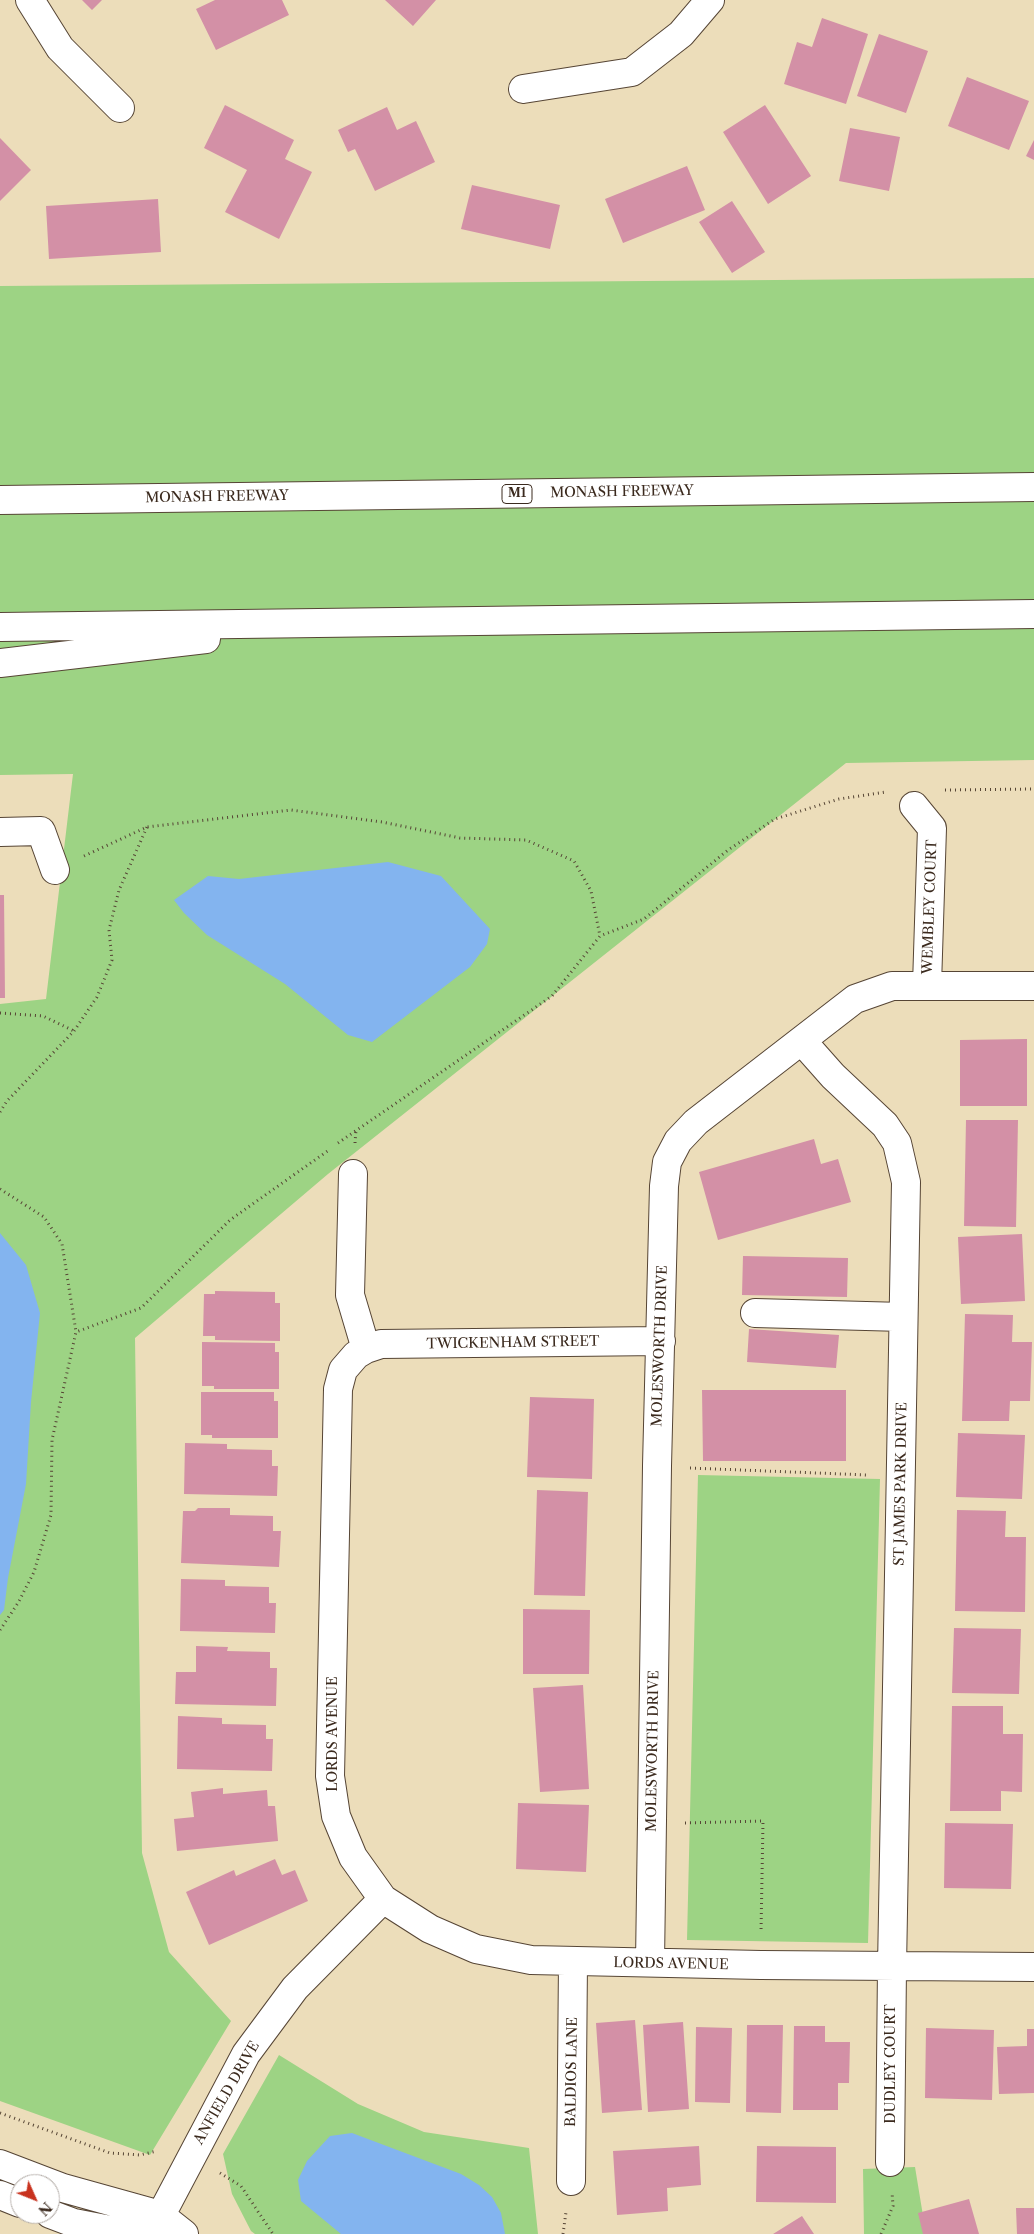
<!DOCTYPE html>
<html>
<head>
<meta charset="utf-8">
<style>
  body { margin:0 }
  #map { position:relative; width:1034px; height:2234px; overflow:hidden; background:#ecddba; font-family:"Libre Caslon Text",serif }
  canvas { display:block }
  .north { position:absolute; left:10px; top:2174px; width:50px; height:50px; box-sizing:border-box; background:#fff; border:1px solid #b1aaa5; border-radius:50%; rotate:134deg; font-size:14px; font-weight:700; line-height:20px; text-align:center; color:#3b2a1e }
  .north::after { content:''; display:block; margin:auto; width:18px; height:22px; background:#c8321e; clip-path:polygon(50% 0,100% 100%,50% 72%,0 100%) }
</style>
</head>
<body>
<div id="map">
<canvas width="1034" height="2234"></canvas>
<div class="north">N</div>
</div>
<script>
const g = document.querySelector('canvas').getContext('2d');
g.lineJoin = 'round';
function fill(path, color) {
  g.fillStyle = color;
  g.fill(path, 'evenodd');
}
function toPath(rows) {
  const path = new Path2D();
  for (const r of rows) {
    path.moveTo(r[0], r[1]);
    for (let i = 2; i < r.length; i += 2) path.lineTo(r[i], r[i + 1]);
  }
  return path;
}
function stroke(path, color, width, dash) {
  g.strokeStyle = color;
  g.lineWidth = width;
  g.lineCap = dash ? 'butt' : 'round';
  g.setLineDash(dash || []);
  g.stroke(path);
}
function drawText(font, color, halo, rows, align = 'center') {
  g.font = font + ' "Libre Caslon Text",serif';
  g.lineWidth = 5;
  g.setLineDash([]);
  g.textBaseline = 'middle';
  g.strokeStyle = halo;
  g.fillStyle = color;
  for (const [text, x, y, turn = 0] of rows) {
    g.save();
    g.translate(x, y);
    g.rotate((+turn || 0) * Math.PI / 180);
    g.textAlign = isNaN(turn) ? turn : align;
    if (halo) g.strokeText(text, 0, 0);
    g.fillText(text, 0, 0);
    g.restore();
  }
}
const green = toPath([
  [1034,278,1034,760,846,763,328,1174,135,1338,142,1853,169,1952,231,2021,150,2155,0,2101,0,1004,46,999,73,774,0,775,0,286],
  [698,1475,880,1479,868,1943,687,1940],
  [279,2055,358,2104,424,2132,529,2148,538,2234,255,2234,251,2231,232,2194,223,2154],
  [915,2167,926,2234,864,2234,863,2169]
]);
const water = toPath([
  [388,862,441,876,490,929,487,944,470,967,372,1042,348,1035,285,984,207,935,184,913,174,900,208,876,239,879],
  [0,1233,26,1265,40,1313,31,1402,26,1484,8,1578,4,1610,0,1615],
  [352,2133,461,2174,479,2185,492,2197,501,2213,505,2234,341,2234,301,2201,298,2180,307,2161,330,2136]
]);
const building = toPath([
  [82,0,102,0,92,10],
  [215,0,282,0,289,15,216,50,196,9],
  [385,0,436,0,413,26],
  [822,18,868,34,846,104,784,84,797,42,812,47],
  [879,34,928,51,906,113,857,96],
  [967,77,1029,101,1009,150,948,126],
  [225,105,294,140,285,159,312,172,279,239,225,212,247,170,204,148],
  [765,105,811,176,768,204,723,132],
  [387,107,397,130,416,121,435,162,375,191,355,149,348,152,338,130],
  [850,128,900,137,889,191,839,181],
  [0,138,31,170,0,201],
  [1034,140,1034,160,1026,156],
  [687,166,705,210,623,243,605,199],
  [472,185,560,205,550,249,461,229],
  [158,199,161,252,49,259,46,206],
  [732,201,765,252,732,273,699,222],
  [0,895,4,895,5,998,0,998],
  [1027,1039,1027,1106,960,1106,960,1040],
  [966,1120,1018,1120,1016,1227,964,1226],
  [814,1139,821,1164,838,1159,851,1202,718,1240,699,1172],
  [1022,1234,1025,1301,961,1304,958,1237],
  [743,1256,848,1258,847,1297,742,1295],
  [215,1291,275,1292,275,1303,280,1303,280,1341,215,1340,215,1336,203,1336,204,1294,215,1294],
  [965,1314,1013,1315,1012,1342,1032,1342,1030,1401,1010,1401,1009,1421,962,1421],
  [749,1329,839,1335,836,1368,747,1362],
  [202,1342,275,1343,275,1352,279,1352,279,1389,214,1389,214,1386,202,1386],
  [702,1390,846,1390,846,1461,703,1461],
  [201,1392,274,1392,274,1401,278,1401,278,1438,212,1438,212,1435,201,1435],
  [530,1397,594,1399,592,1479,527,1477],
  [958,1433,1025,1435,1022,1499,956,1497],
  [185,1443,227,1444,227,1449,272,1450,272,1466,278,1466,277,1496,184,1494],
  [537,1490,588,1492,585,1596,534,1595],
  [198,1508,230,1508,230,1515,273,1516,273,1531,281,1531,279,1567,181,1563,183,1511,195,1511],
  [957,1510,1006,1511,1005,1537,1026,1537,1025,1612,955,1611],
  [181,1579,225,1580,225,1586,269,1587,269,1603,276,1603,275,1633,180,1631],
  [523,1609,590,1610,589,1674,523,1674],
  [954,1628,1021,1629,1019,1694,952,1693],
  [196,1646,228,1647,227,1651,270,1652,270,1668,277,1668,276,1706,175,1704,176,1672,196,1672],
  [583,1685,589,1789,540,1792,533,1688],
  [952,1706,1003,1706,1003,1734,1023,1734,1022,1792,1001,1791,1001,1811,950,1811],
  [178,1716,222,1718,222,1724,266,1725,266,1739,273,1739,272,1771,177,1769],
  [223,1788,223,1794,267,1790,268,1806,275,1806,278,1841,177,1851,174,1819,194,1817,191,1792],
  [518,1803,589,1805,586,1872,516,1869],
  [945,1823,1013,1824,1011,1889,944,1888],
  [275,1859,282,1875,295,1870,308,1901,209,1945,186,1892,234,1870,236,1876],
  [635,2020,642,2110,602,2113,596,2023],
  [683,2022,689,2109,648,2112,643,2025],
  [747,2025,783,2025,781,2113,746,2112],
  [794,2026,825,2026,825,2042,850,2042,849,2083,838,2083,838,2110,793,2110],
  [696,2027,732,2028,730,2103,695,2102],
  [926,2028,994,2030,992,2100,925,2098],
  [1027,2029,1034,2029,1034,2093,999,2094,997,2047,1027,2046],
  [699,2146,701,2185,667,2188,668,2211,617,2215,613,2151],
  [757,2146,836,2147,836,2203,756,2202],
  [969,2199,979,2234,923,2234,918,2213],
  [1016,2208,1034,2208,1034,2234,1017,2234],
  [802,2216,814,2234,773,2234]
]);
const path = toPath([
  [945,790,1034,789],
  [84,856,147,827,291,810,382,822,460,838,526,840,574,861,591,891,600,936],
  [0,1013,43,1016,74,1031],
  [0,1112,7,1101,74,1031,97,997,112,960,109,930,119,890,147,827],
  [338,1143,552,996,600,936,644,919,728,850,775,819,839,799,886,792],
  [355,1143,356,1130],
  [0,1189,44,1217,62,1244,76,1332],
  [690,1468,868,1475],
  [0,1630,18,1603,34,1572,51,1515,52,1440,76,1332,141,1308,230,1220,329,1150],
  [685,1823,763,1821,761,1932],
  [0,2113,110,2153,140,2155,157,2151],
  [220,2173,241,2186,273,2234],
  [563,2234,566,2212],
  [881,2234,893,2206,892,2192]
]);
const minor = toPath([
  [30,0,60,48,120,108],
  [523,89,632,72,681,34,710,0],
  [914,806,932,828,927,985],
  [0,832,41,831,55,870],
  [802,1041,833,1076,885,1125,897,1143,906,1182,892,1967,890,2162],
  [353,1174,350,1295,366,1349,356,1355,343,1370,338,1389,330,1776,336,1816,353,1857,383,1899,430,1929,476,1949,531,1960,761,1965,1034,1967],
  [755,1313,903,1317],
  [366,1349,381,1344,661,1341],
  [650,1962,657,1466,664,1186,667,1162,678,1141,696,1122,855,999,892,986,1034,986],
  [0,2164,63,2188,160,2215,184,2234],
  [571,2181,573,1962],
  [0,2195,20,2203],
  [50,2214,74,2223,131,2234],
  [151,2234,246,2054,295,1988,383,1899]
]);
const highway = toPath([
  [0,500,1034,487],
  [0,627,1034,614],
  [0,663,206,639]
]);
const shields = [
  [517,494,30]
];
const shieldNames = [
  ["M1",517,494]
];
const streetNames = [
  ["MONASH FREEWAY",622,492,-1],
  ["MONASH FREEWAY",217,497,-1],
  ["WEMBLEY COURT",930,907,-88],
  ["TWICKENHAM STREET",513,1343,-1],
  ["MOLESWORTH DRIVE",660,1346,-88],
  ["ST JAMES PARK DRIVE",901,1484,-89],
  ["LORDS AVENUE",333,1734,-90],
  ["MOLESWORTH DRIVE",653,1751,-89],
  ["LORDS AVENUE",671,1964,1],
  ["DUDLEY COURT",891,2064,-90],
  ["BALDIOS LANE",572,2072,-89],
  ["ANFIELD DRIVE",227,2093,-60]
];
fill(green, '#9dd384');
fill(water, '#83b4ef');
fill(building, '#d390a6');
stroke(minor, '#564535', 30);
stroke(highway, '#564535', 30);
stroke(path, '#564535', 3, [1, 4]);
stroke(minor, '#fff', 28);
stroke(highway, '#fff', 28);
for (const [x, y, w] of shields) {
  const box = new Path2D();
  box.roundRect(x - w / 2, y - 9.5, w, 19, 4);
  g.fillStyle = '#fff';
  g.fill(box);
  stroke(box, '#3b2a1e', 1);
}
drawText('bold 12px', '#3b2a1e', null, shieldNames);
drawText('14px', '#3b2a1e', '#fff', streetNames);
</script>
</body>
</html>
